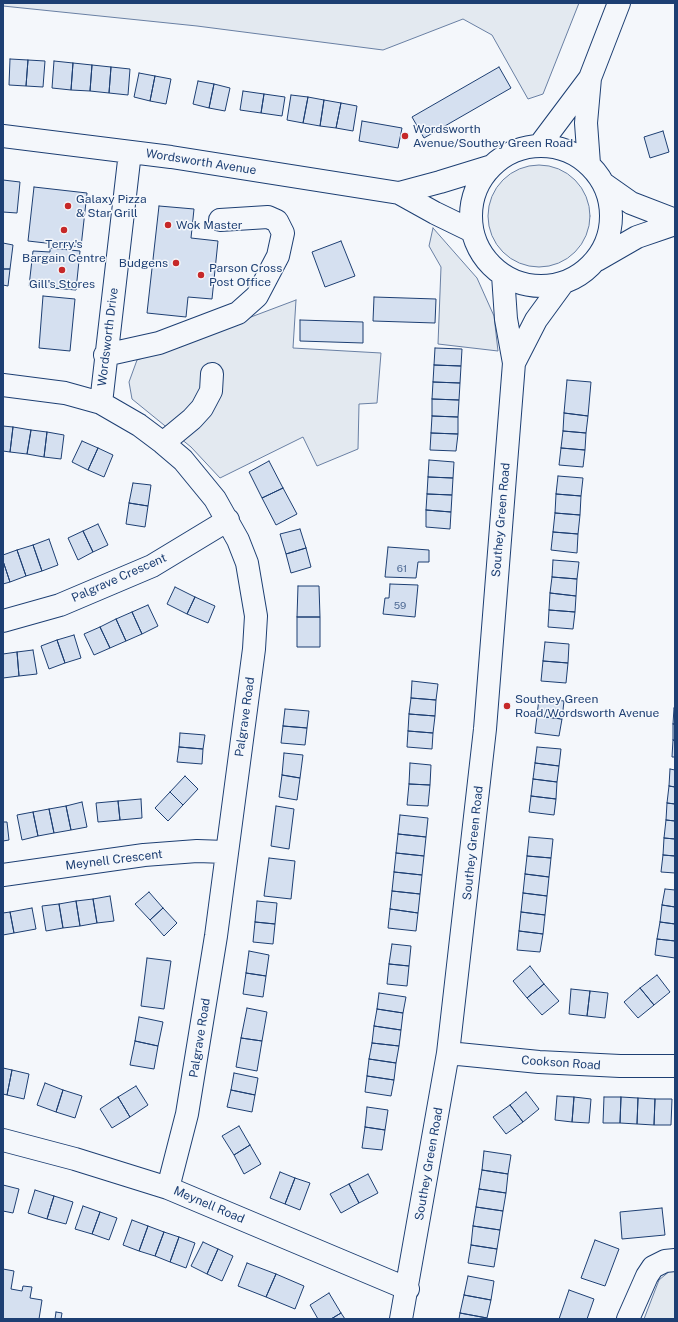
<!DOCTYPE html>
<html>
<head>
<meta charset="utf-8">
<style>
  body { margin:0 }
  #map { position:relative; width:678px; height:1322px; overflow:hidden; background:#f4f7fb; font-family:"Public Sans",sans-serif }
  canvas { display:block }
  .frame { position:absolute; inset:0; border:4px solid #1d3f73; pointer-events:none }
</style>
</head>
<body>
<div id="map">
<canvas width="678" height="1322"></canvas>
<div class="frame"></div>
</div>
<script>
const g = document.querySelector('canvas').getContext('2d');
g.lineJoin = 'round';
function fill(path, color) {
  g.fillStyle = color;
  g.fill(path, 'evenodd');
}
function toPath(rows) {
  const path = new Path2D();
  for (const r of rows) {
    if (r.length === 3) {
      path.moveTo(r[0] + r[2], r[1]);
      path.arc(r[0], r[1], r[2], 0, 2 * Math.PI);
      continue;
    }
    path.moveTo(r[0], r[1]);
    for (let i = 2; i < r.length; i += 2) path.lineTo(r[i], r[i + 1]);
  }
  return path;
}
function stroke(path, color, width, dash) {
  g.strokeStyle = color;
  g.lineWidth = width;
  g.lineCap = dash ? 'butt' : 'round';
  g.setLineDash(dash || []);
  g.stroke(path);
}
function drawText(font, color, halo, rows, align = 'center') {
  g.font = font + ' "Public Sans",sans-serif';
  g.lineWidth = 3;
  g.setLineDash([]);
  g.textBaseline = 'middle';
  g.strokeStyle = halo;
  g.fillStyle = color;
  for (const [text, x, y, turn = 0] of rows) {
    g.save();
    g.translate(x, y);
    g.rotate((+turn || 0) * Math.PI / 180);
    g.textAlign = isNaN(turn) ? turn : align;
    if (halo) g.strokeText(text, 0, 0);
    g.fillText(text, 0, 0);
    g.restore();
  }
}
const green = toPath([
  [3,3,579,3,543,94,528,99,492,35,463,19,383,50,197,26,3,6,3,3],
  [539,216,51],
  [433,228,477,278,494,316,498,351,438,344,441,267,429,246,433,228],
  [296,300,293,348,381,353,377,403,359,404,358,449,317,466,303,437,220,478,191,447,132,399,129,382,137,360,296,300],
  [675,1269,675,1319,644,1319,659,1280,671,1270,675,1269]
]);
const building = toPath([
  [10,59,28,60,26,86,9,85,10,59],
  [28,60,45,61,43,87,26,86,28,60],
  [54,61,73,63,71,90,52,88,54,61],
  [73,63,92,65,90,91,71,90,73,63],
  [92,65,111,67,109,93,90,91,92,65],
  [111,67,130,69,128,95,109,93,111,67],
  [499,67,511,88,424,138,412,117,499,67],
  [139,73,155,76,150,101,134,97,139,73],
  [155,76,171,79,166,104,150,101,155,76],
  [198,81,214,84,209,108,193,104,198,81],
  [214,84,230,88,225,111,209,108,214,84],
  [243,91,264,94,261,113,240,110,243,91],
  [264,94,285,97,282,116,261,113,264,94],
  [291,95,308,97,303,123,287,120,291,95],
  [308,97,324,100,320,126,303,123,308,97],
  [324,100,341,103,336,128,320,126,324,100],
  [341,103,357,106,353,131,336,128,341,103],
  [362,121,402,128,398,148,359,141,362,121],
  [663,131,669,152,650,158,644,137,663,131],
  [3,180,20,182,17,213,3,212,3,180],
  [34,187,87,193,81,247,28,241,34,187],
  [159,206,194,209,191,238,218,241,212,299,188,297,186,317,147,313,159,206],
  [341,241,355,276,325,287,312,252,341,241],
  [3,243,13,245,10,269,3,269,3,243],
  [50,248,80,251,76,290,29,286,33,251,50,252,50,248],
  [3,269,10,269,8,286,3,285,3,269],
  [43,296,75,299,70,351,39,348,43,296],
  [374,297,436,299,435,323,373,321,374,297],
  [300,320,363,322,363,343,300,341,300,320],
  [435,348,462,349,461,366,434,365,435,348],
  [434,365,461,366,460,383,433,382,434,365],
  [567,380,591,382,588,416,564,413,567,380],
  [433,382,460,383,459,400,432,399,433,382],
  [432,399,459,400,458,417,432,416,432,399],
  [564,413,588,416,586,433,563,431,564,413],
  [432,416,458,417,458,434,431,433,432,416],
  [3,426,13,427,10,452,3,451,3,426],
  [13,427,31,430,27,454,10,452,13,427],
  [31,430,47,432,44,457,27,454,31,430],
  [563,431,586,433,585,450,561,448,563,431],
  [47,432,64,435,61,459,44,457,47,432],
  [431,433,458,434,456,451,430,450,431,433],
  [82,441,98,448,88,470,72,462,82,441],
  [98,448,113,455,104,477,88,470,98,448],
  [561,448,585,450,583,467,559,465,561,448],
  [429,460,454,462,453,478,428,477,429,460],
  [269,461,283,488,262,498,249,472,269,461],
  [558,476,583,478,581,496,556,494,558,476],
  [428,477,453,478,452,495,427,494,428,477],
  [133,483,151,485,148,506,129,503,133,483],
  [283,488,297,514,276,525,262,498,283,488],
  [427,494,452,495,451,512,426,510,427,494],
  [556,494,581,496,580,515,555,513,556,494],
  [129,503,148,506,145,527,126,524,129,503],
  [426,510,451,512,450,529,426,527,426,510],
  [555,513,580,515,578,534,553,532,555,513],
  [98,524,108,545,93,552,83,531,98,524],
  [300,529,306,548,286,554,280,534,300,529],
  [83,531,93,552,78,560,68,538,83,531],
  [553,532,578,534,577,553,551,550,553,532],
  [49,539,58,565,42,571,33,545,49,539],
  [33,545,42,571,26,576,17,550,33,545],
  [388,547,429,550,429,562,418,562,416,578,385,577,388,547],
  [306,548,311,567,291,573,286,554,306,548],
  [17,550,26,576,10,582,3,561,3,555,17,550],
  [553,560,579,562,577,579,552,577,553,560],
  [3,561,10,582,3,584,3,561],
  [552,577,577,579,576,596,550,593,552,577],
  [390,584,418,585,415,617,383,614,385,598,389,598,390,584],
  [298,586,319,586,320,617,297,617,298,586],
  [175,587,195,597,187,614,167,604,175,587],
  [550,593,576,596,575,612,549,610,550,593],
  [195,597,215,606,208,623,187,614,195,597],
  [148,605,158,626,142,634,132,612,148,605],
  [549,610,575,612,573,629,548,627,549,610],
  [132,612,142,634,126,641,116,619,132,612],
  [297,617,320,617,320,647,297,647,297,617],
  [116,619,126,641,110,648,100,627,116,619],
  [100,627,110,648,94,655,84,634,100,627],
  [74,635,81,658,65,663,57,640,74,635],
  [57,640,65,663,49,669,41,646,57,640],
  [545,642,569,644,568,663,543,661,545,642],
  [33,650,37,674,19,676,17,652,33,650],
  [17,652,19,676,3,678,3,654,17,652],
  [543,661,568,663,566,683,541,681,543,661],
  [412,681,438,684,436,700,411,698,412,681],
  [411,698,436,700,435,716,409,714,411,698],
  [539,698,564,701,562,719,537,716,539,698],
  [674,708,675,708,675,724,673,724,674,708],
  [285,709,309,711,307,728,283,726,285,709],
  [409,714,435,716,433,733,408,731,409,714],
  [537,716,562,719,559,736,535,733,537,716],
  [673,724,675,724,675,741,673,740,673,724],
  [283,726,307,728,305,745,281,743,283,726],
  [408,731,433,733,432,749,407,747,408,731],
  [180,733,205,735,203,749,179,747,180,733],
  [673,740,675,741,675,757,672,757,673,740],
  [179,747,203,749,202,764,177,762,179,747],
  [537,747,561,749,559,766,535,763,537,747],
  [284,753,303,755,300,778,282,775,284,753],
  [410,763,431,765,430,785,409,784,410,763],
  [535,763,559,766,557,782,533,779,535,763],
  [670,769,675,770,675,787,669,786,670,769],
  [282,775,300,778,297,800,279,797,282,775],
  [185,776,198,789,183,805,170,792,185,776],
  [533,779,557,782,556,799,531,796,533,779],
  [409,784,430,785,428,806,407,805,409,784],
  [669,786,675,787,675,804,667,803,669,786],
  [170,792,183,805,168,821,155,808,170,792],
  [531,796,556,799,554,815,529,812,531,796],
  [141,799,142,818,120,820,118,801,141,799],
  [118,801,120,820,98,822,96,803,118,801],
  [82,802,87,827,71,830,66,806,82,802],
  [667,803,675,804,675,821,666,820,667,803],
  [66,806,71,830,54,833,49,809,66,806],
  [276,806,294,809,289,849,271,846,276,806],
  [49,809,54,833,38,836,33,812,49,809],
  [33,812,38,836,22,840,17,815,33,812],
  [400,815,428,818,426,837,398,834,400,815],
  [666,820,675,821,675,839,664,838,666,820],
  [3,822,7,822,9,840,3,841,3,822],
  [398,834,426,837,424,856,396,853,398,834],
  [529,837,553,839,551,858,527,856,529,837],
  [664,838,675,839,675,856,663,855,664,838],
  [396,853,424,856,422,875,394,872,396,853],
  [663,855,675,856,675,873,661,872,663,855],
  [527,856,551,858,549,877,525,874,527,856],
  [269,858,295,861,291,899,264,896,269,858],
  [394,872,422,875,420,894,392,891,394,872],
  [525,874,549,877,547,896,523,893,525,874],
  [665,889,675,890,675,907,662,905,665,889],
  [392,891,420,894,418,913,390,909,392,891],
  [149,892,163,908,150,920,135,904,149,892],
  [523,893,547,896,545,915,521,912,523,893],
  [110,896,114,921,97,923,93,899,110,896],
  [93,899,97,923,80,926,76,901,93,899],
  [76,901,80,926,63,928,59,904,76,901],
  [257,901,277,903,275,924,255,922,257,901],
  [59,904,63,928,46,931,42,906,59,904],
  [662,905,675,907,675,924,660,922,662,905],
  [32,908,36,929,14,933,10,912,32,908],
  [163,908,177,923,164,936,150,920,163,908],
  [390,909,418,913,416,931,388,928,390,909],
  [10,912,14,933,3,935,3,913,10,912],
  [521,912,545,915,543,934,519,931,521,912],
  [255,922,275,924,273,944,253,942,255,922],
  [660,922,675,924,675,941,657,939,660,922],
  [519,931,543,934,540,952,517,950,519,931],
  [657,939,675,941,675,958,655,955,657,939],
  [392,944,411,946,409,966,389,964,392,944],
  [249,951,269,955,266,976,246,973,249,951],
  [147,958,171,961,164,1009,141,1006,147,958],
  [389,964,409,966,407,986,387,984,389,964],
  [530,966,544,984,527,998,513,981,530,966],
  [246,973,266,976,263,997,243,994,246,973],
  [657,975,670,992,654,1005,640,988,657,975],
  [544,984,559,1001,542,1015,527,998,544,984],
  [640,988,654,1005,638,1018,624,1002,640,988],
  [571,989,590,991,587,1016,569,1014,571,989],
  [590,991,608,993,605,1018,587,1016,590,991],
  [379,993,406,997,403,1013,377,1009,379,993],
  [247,1008,267,1012,262,1041,241,1038,247,1008],
  [377,1009,403,1013,401,1030,374,1026,377,1009],
  [139,1017,163,1022,158,1046,135,1041,139,1017],
  [374,1026,401,1030,399,1046,372,1043,374,1026],
  [241,1038,262,1041,257,1071,236,1067,241,1038],
  [135,1041,158,1046,154,1069,130,1065,135,1041],
  [372,1043,399,1046,396,1063,369,1059,372,1043],
  [369,1059,396,1063,394,1080,367,1076,369,1059],
  [3,1068,12,1070,7,1095,3,1094,3,1068],
  [12,1070,29,1074,24,1099,7,1095,12,1070],
  [234,1073,258,1078,255,1095,231,1090,234,1073],
  [367,1076,394,1080,391,1096,365,1092,367,1076],
  [45,1083,63,1090,56,1112,37,1105,45,1083],
  [136,1086,148,1105,130,1117,118,1097,136,1086],
  [63,1090,82,1096,75,1118,56,1112,63,1090],
  [231,1090,255,1095,252,1112,227,1107,231,1090],
  [526,1092,539,1109,523,1122,510,1105,526,1092],
  [557,1096,574,1097,572,1122,555,1120,557,1096],
  [118,1097,130,1117,112,1128,100,1109,118,1097],
  [574,1097,591,1099,589,1123,572,1122,574,1097],
  [604,1097,621,1097,620,1123,603,1123,604,1097],
  [621,1097,638,1098,637,1124,620,1123,621,1097],
  [638,1098,655,1099,654,1125,637,1124,638,1098],
  [655,1099,672,1099,671,1125,654,1125,655,1099],
  [510,1105,523,1122,506,1134,493,1117,510,1105],
  [367,1107,388,1110,385,1130,365,1127,367,1107],
  [239,1126,250,1145,234,1155,222,1136,239,1126],
  [365,1127,385,1130,382,1150,362,1148,365,1127],
  [250,1145,261,1164,244,1174,234,1155,250,1145],
  [484,1151,511,1155,508,1174,482,1170,484,1151],
  [482,1170,508,1174,506,1193,479,1189,482,1170],
  [280,1172,295,1178,285,1204,270,1198,280,1172],
  [368,1174,378,1193,359,1203,349,1184,368,1174],
  [295,1178,310,1183,300,1210,285,1204,295,1178],
  [349,1184,359,1203,341,1213,330,1194,349,1184],
  [3,1185,19,1189,13,1213,3,1211,3,1185],
  [479,1189,506,1193,503,1211,476,1207,479,1189],
  [35,1190,54,1196,47,1219,28,1213,35,1190],
  [54,1196,73,1202,66,1224,47,1219,54,1196],
  [83,1206,100,1212,92,1234,75,1229,83,1206],
  [476,1207,503,1211,500,1230,473,1226,476,1207],
  [662,1208,665,1235,622,1239,620,1212,662,1208],
  [100,1212,117,1218,109,1240,92,1234,100,1212],
  [132,1220,148,1226,139,1251,123,1245,132,1220],
  [148,1226,164,1232,155,1256,139,1251,148,1226],
  [473,1226,500,1230,497,1249,471,1245,473,1226],
  [164,1232,179,1237,170,1262,155,1256,164,1232],
  [179,1237,195,1243,186,1268,170,1262,179,1237],
  [595,1240,619,1249,605,1286,581,1278,595,1240],
  [203,1242,218,1249,207,1274,191,1266,203,1242],
  [471,1245,497,1249,494,1267,468,1263,471,1245],
  [218,1249,233,1256,222,1281,207,1274,218,1249],
  [247,1263,276,1274,266,1297,238,1286,247,1263],
  [3,1269,14,1271,11,1289,22,1291,23,1286,32,1287,30,1298,42,1300,39,1319,3,1319,3,1269],
  [276,1274,304,1286,295,1309,266,1297,276,1274],
  [468,1276,494,1281,491,1300,464,1295,468,1276],
  [569,1290,594,1299,587,1319,559,1319,569,1290],
  [329,1293,341,1313,331,1319,318,1319,310,1305,329,1293],
  [464,1295,491,1300,487,1318,460,1313,464,1295],
  [56,1312,62,1313,61,1319,55,1319,56,1312],
  [341,1313,345,1319,331,1319,341,1313],
  [460,1313,487,1318,487,1319,459,1319,460,1313]
]);
const minor = toPath([
  [3,136,171,157,399,193,435,213,472,231],
  [539,146,590,78,619,3],
  [541,216,70],
  [589,164,586,123,590,78],
  [604,184,631,203,675,220],
  [399,193,440,182,492,166],
  [597,260,637,237,675,224],
  [105,355,159,343,238,313,257,296,278,256,283,233,277,221,268,217,220,220],
  [514,363,536,320,563,283],
  [3,385,65,393,101,403,139,425,163,443,183,460,215,499,238,540,247,563,256,616,254,649,216,936,187,1114,168,1188],
  [101,403,130,152],
  [163,443,192,419,202,408,211,391,212,374],
  [3,621,60,605,152,566,228,520],
  [3,875,144,855,197,851,226,852],
  [448,1053,539,1062,620,1066,675,1066],
  [3,1140,75,1159,168,1188,408,1289],
  [401,1319,448,1053,485,729,514,363,506,319,503,275],
  [628,1319,647,1276,653,1267,665,1261,675,1260]
]);
const markers = [
  [405,136,4,"#c62828"],
  [68,206,4,"#c62828"],
  [168,225,4,"#c62828"],
  [64,230,4,"#c62828"],
  [176,263,4,"#c62828"],
  [62,270,4,"#c62828"],
  [201,275,4,"#c62828"],
  [507,706,4,"#c62828"]
];
const numberNames = [
  ["61",402,569],
  ["59",400,606]
];
const poiNames = [
  ["Wordsworth",413,129],
  ["Avenue/Southey Green Road",413,143],
  ["Galaxy Pizza",76,199],
  ["& Star Grill",76,213],
  ["Wok Master",176,225],
  ["Terry's",64,244,"center"],
  ["Bargain Centre",64,258,"center"],
  ["Budgens",168,263,"right"],
  ["Parson Cross",209,268],
  ["Post Office",209,282],
  ["Gill's Stores",62,284,"center"],
  ["Southey Green",515,699],
  ["Road/Wordsworth Avenue",515,713]
];
const streetNames = [
  ["Wordsworth Avenue",201,162,9],
  ["Wordsworth Drive",108,337,-83],
  ["Southey Green Road",501,520,-85],
  ["Palgrave Crescent",119,578,-24],
  ["Palgrave Road",245,717,-82],
  ["Southey Green Road",473,843,-84],
  ["Meynell Crescent",114,860,-7],
  ["Palgrave Road",200,1038,-81],
  ["Cookson Road",561,1063,4],
  ["Southey Green Road",429,1164,-80],
  ["Meynell Road",209,1205,23]
];
fill(green, '#e3e9f0');
stroke(green, '#687fa3', 1);
fill(building, '#d5e0f0');
stroke(building, '#1d3f73', 1);
stroke(minor, '#1d3f73', 24);
stroke(minor, '#f4f7fb', 22);
for (const [x, y, r, color] of markers) {
  const dot = new Path2D();
  dot.arc(x, y, r, 0, 2 * Math.PI);
  g.fillStyle = color;
  g.fill(dot);
  stroke(dot, '#f4f7fb', 1.5);
}
drawText('10px', '#4b6792', null, numberNames);
drawText('12px', '#1d3f73', '#f4f7fb', poiNames, 'left');
drawText('12px', '#1d3f73', '#f4f7fb', streetNames);
</script>
</body>
</html>
